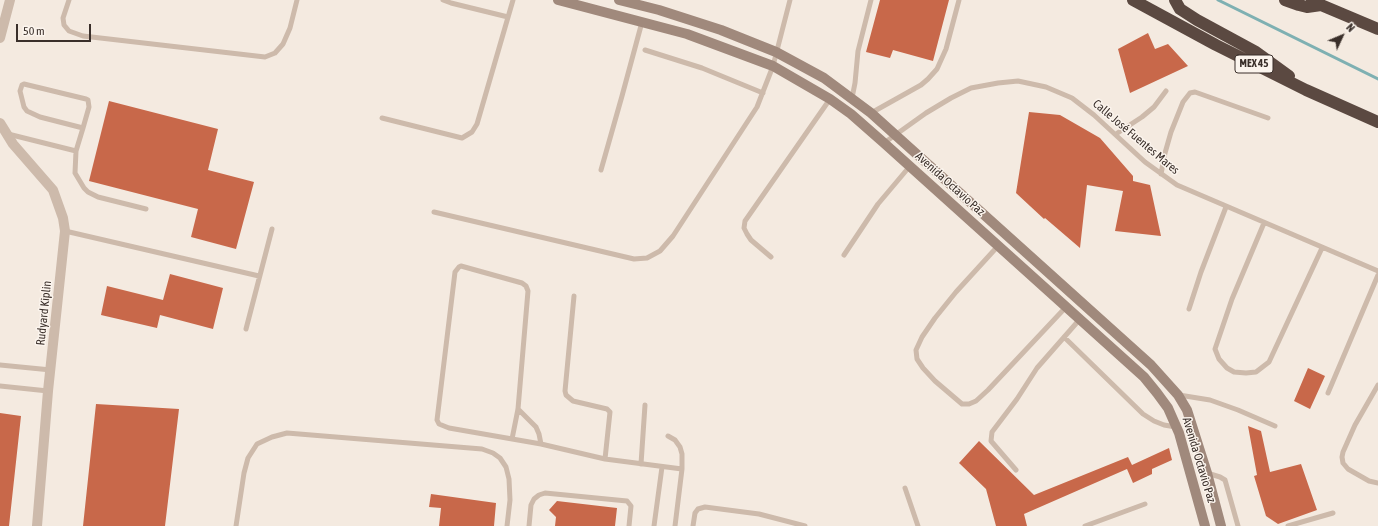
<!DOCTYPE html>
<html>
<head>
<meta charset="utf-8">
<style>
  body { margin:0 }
  #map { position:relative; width:1378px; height:526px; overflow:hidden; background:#f4eae0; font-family:"Asap Condensed",sans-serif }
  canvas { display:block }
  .north { position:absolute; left:1322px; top:16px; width:40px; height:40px; -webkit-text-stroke:3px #fbf4ed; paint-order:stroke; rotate:46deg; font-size:11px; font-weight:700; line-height:16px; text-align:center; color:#3a2f2a }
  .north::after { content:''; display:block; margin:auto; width:14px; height:18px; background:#3a2f2a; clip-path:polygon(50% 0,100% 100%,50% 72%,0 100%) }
  .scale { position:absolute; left:16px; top:24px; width:75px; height:18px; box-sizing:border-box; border:2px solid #3a2f2a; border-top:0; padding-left:5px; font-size:12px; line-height:14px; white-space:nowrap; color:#3a2f2a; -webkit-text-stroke:3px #fbf4ed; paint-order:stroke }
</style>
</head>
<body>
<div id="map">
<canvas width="1378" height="526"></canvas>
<div class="north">N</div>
<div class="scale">50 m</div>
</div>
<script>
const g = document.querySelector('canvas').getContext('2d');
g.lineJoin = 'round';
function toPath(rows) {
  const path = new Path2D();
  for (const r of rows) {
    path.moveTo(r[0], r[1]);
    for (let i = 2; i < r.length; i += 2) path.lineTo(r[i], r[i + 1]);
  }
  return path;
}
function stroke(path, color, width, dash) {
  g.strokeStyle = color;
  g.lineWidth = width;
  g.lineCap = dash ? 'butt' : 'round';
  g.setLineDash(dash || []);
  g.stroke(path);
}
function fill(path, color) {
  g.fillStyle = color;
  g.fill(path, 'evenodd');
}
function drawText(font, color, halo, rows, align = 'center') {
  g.font = font + ' "Asap Condensed",sans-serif';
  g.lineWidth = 3;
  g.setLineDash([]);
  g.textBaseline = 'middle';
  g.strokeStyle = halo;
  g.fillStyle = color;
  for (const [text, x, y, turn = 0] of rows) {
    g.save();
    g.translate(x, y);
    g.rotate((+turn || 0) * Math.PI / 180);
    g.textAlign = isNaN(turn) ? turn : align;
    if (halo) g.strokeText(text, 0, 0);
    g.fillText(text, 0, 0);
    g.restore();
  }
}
const stream = toPath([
  [1218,0,1378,79]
]);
const building = toPath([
  [880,0,949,0,933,61,893,50,890,58,866,52],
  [1148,33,1155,49,1168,44,1188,66,1130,93,1118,49],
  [109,101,218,129,208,170,254,182,236,249,191,237,198,209,89,181],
  [1029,112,1060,115,1100,138,1133,176,1133,181,1150,185,1161,236,1115,231,1123,191,1087,185,1080,248,1045,218,1044,219,1016,193],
  [170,274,223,288,213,329,160,315,157,328,101,315,107,286,163,300],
  [1308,368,1325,376,1310,409,1294,401],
  [96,404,179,409,165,526,83,526],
  [0,413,21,416,9,526,0,526],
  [1248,426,1261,431,1270,472,1301,464,1317,510,1278,524,1266,516,1254,476,1257,475],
  [979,441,1034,495,1128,457,1132,465,1169,448,1172,460,1152,469,1152,474,1133,483,1127,469,1024,514,1027,526,996,526,986,489,959,463],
  [431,494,496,503,494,526,439,526,441,508,429,507],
  [557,501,617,508,615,526,555,526,556,517,549,510]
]);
const lane = toPath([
  [69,0,63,18,64,25,69,31,83,36,265,57,275,53,283,44,290,28,297,0],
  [443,0,451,3,508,17],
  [645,50,702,68,763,93],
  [852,98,855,83,858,51,871,0],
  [871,113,921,85,928,79,937,69,946,49,959,0],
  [382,118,462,138,472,132,477,124,513,0],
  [8,134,76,151,75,173,84,188,88,192,98,197,146,209],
  [1116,134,1142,117,1154,107,1166,91],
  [884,143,926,113,951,98,971,88,998,83,1018,81,1046,87,1072,98,1094,115,1145,162,1177,185,1378,271],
  [76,151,83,128,89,107,88,100,86,99,24,84,22,85,20,91,24,107,27,111,40,117,83,128],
  [601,170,622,96,642,22],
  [1161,174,1165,153,1171,132,1183,102,1190,93,1195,92,1268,118],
  [434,212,634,259,647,258,660,251,673,236,757,107,773,66,790,0],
  [1264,223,1232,299,1215,349,1219,359,1227,368,1234,372,1246,373,1256,372,1269,362,1322,248],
  [65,231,259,276],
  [998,246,956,292,935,318,922,337,916,350,917,359,923,368,935,381,962,404,969,404,976,401,988,390,1066,307],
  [844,255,878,204,910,166],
  [771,257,751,240,747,234,744,228,745,221,830,99],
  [574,296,565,391,566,395,573,401,607,409,610,412,605,459],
  [1189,309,1201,272,1226,207],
  [246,329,272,229],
  [1064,337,1143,414,1154,421,1164,425,1176,427],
  [0,365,51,370],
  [1378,385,1355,425,1343,452,1342,457,1343,463,1348,469,1369,481,1378,483],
  [0,386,48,391],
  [1328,393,1378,275],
  [1179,395,1210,400,1238,410,1275,426],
  [518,409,536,427,539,434,541,444],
  [668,436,675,440,680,447,682,454,682,469,675,526],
  [512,439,518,409,528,291,526,286,522,283,461,266,459,267,455,272,437,420,439,424,449,428,541,444,605,459,682,469],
  [641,464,645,405],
  [1016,470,991,441,992,432,1017,399,1037,368,1080,319],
  [1207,473,1220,477,1225,480,1238,526],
  [905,488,918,526],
  [236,526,244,473,248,458,257,444,272,437,287,433,482,449,493,453,500,458,506,467,509,479,510,500,507,526],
  [529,526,531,505,534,499,539,495,545,493,627,501,631,506,629,526],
  [654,526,662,467],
  [693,526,695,513,698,509,705,507,759,514,805,526],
  [1085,526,1145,504],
  [1288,526,1333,513]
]);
const street = toPath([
  [0,38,10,0],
  [0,123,13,144,53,190,63,218,65,231,48,391,37,526]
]);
const secondary = toPath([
  [558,0,687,34,773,66,830,99,851,114,884,143,1144,377,1157,393,1168,408,1179,433,1205,526],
  [619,0,659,10,721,30,776,52,824,78,871,113,1151,365,1178,395,1187,410,1207,473,1221,526]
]);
const highway = toPath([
  [1133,0,1216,45,1306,90,1378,122],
  [1175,0,1180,9,1197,20,1256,52,1289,76],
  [1285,0,1299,5,1307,7,1321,5],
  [1312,0,1321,5,1378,29]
]);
const shields = [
  [1254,64,38]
];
const shieldNames = [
  ["MEX 45",1254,64]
];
const streetNames = [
  ["Calle José Fuentes Mares",1136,137,40],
  ["Avenida Octavio Paz",950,184,42],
  ["Rudyard Kiplin",44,313,-84],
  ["Avenida Octavio Paz",1199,460,73]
];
stroke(stream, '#7eb0b2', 3);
fill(building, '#c8684a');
stroke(lane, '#cdbaab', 5);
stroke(street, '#cdbaab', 10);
stroke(secondary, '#a0897c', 10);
stroke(highway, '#5b4941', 12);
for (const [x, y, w] of shields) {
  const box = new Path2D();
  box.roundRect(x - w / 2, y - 9, w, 18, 3);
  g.fillStyle = '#fbf4ed';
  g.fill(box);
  stroke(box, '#3a2f2a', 1);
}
drawText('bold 11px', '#3a2f2a', null, shieldNames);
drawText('12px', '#3a2f2a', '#fbf4ed', streetNames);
</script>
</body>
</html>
